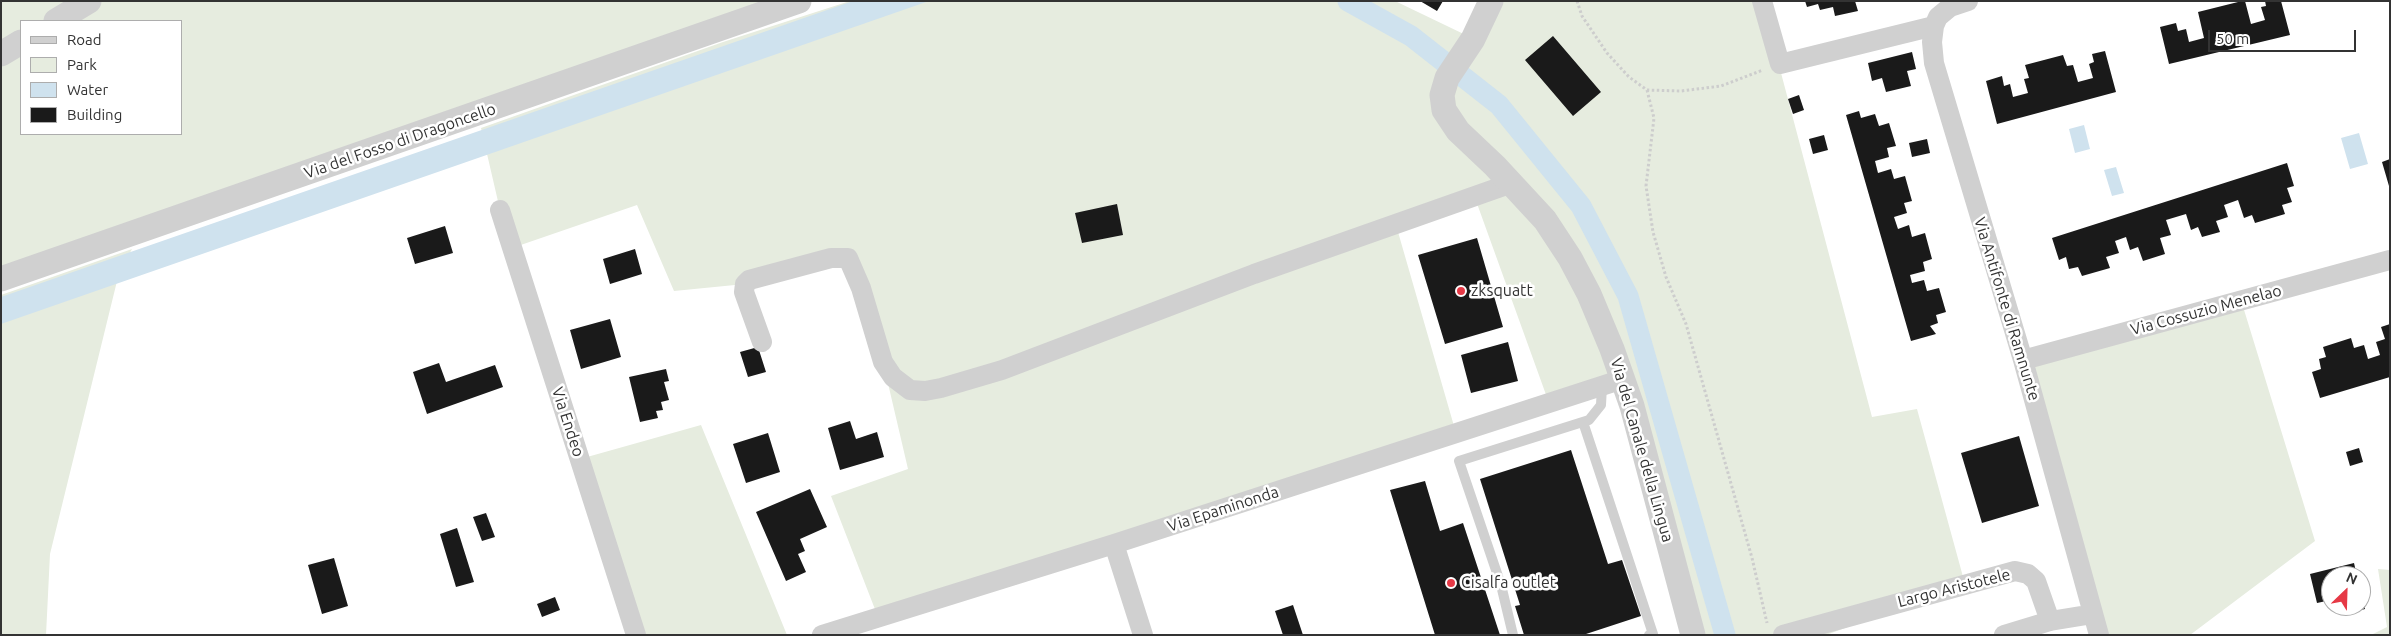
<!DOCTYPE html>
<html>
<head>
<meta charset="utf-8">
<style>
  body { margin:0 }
  #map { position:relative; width:2391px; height:636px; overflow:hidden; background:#fff; font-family:Ubuntu,sans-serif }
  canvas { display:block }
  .frame { position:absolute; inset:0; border:2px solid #333; pointer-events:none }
  .legend { position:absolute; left:20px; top:20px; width:162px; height:115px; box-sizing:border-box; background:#fff; border:1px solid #adadad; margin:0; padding:6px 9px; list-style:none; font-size:15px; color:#333 }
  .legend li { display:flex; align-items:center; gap:10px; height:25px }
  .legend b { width:25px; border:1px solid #adadad }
  .north { position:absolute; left:2321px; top:566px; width:50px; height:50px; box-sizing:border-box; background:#fff; border:1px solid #adadad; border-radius:50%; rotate:24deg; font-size:14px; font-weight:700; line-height:20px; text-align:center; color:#333 }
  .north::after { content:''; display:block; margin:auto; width:18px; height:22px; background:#e63946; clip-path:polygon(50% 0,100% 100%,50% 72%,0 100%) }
  .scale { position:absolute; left:2208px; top:30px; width:148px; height:22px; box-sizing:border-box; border:2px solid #333; border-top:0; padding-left:6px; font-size:15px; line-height:18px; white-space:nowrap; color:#333; -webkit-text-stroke:4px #fff; paint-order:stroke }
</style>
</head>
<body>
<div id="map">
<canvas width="2391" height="636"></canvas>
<div class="frame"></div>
<ul class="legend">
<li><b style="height:6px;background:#d0d0d0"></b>Road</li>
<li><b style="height:14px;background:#e6ecdf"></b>Park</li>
<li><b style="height:14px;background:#cfe2ee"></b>Water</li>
<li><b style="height:14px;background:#1a1a1a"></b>Building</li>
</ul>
<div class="north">N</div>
<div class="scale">50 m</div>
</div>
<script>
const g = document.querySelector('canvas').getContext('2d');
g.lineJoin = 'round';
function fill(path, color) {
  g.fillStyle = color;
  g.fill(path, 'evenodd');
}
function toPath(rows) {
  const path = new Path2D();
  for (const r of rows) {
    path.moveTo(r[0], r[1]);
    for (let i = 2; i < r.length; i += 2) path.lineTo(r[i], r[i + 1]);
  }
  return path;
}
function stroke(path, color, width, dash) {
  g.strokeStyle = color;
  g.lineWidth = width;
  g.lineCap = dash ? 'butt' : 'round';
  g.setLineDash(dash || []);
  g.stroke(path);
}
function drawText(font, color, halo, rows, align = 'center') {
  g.font = font + ' Ubuntu,sans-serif';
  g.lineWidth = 5;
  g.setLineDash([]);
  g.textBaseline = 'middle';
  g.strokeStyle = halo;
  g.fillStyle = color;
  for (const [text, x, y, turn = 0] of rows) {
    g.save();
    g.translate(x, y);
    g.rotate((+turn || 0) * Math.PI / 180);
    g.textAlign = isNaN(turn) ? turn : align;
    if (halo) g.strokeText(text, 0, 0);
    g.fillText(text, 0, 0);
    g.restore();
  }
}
const green = toPath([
  [1,1,798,1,1,279],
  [21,21,181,21,181,134,21,134],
  [850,1,1395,1,1472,38,1491,1,1762,1,1872,417,1917,409,1965,584,1826,635,1697,635,1623,379,1549,403,1475,198,1396,225,1456,433,878,617,831,496,908,469,883,362,842,257,745,284,674,291,637,205,512,248,500,210,481,128,723,42],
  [132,249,119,273,50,554,46,635,1,635,1,295],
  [2241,300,2315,541,2190,635,2099,635,2023,360],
  [701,425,787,635,636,635,580,459],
  [2378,569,2390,570,2390,635,2371,635,2387,627]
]);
const water = toPath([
  [853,1,929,1,1,324,1,297],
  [2084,125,2090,149,2075,153,2069,129],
  [2359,133,2368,164,2350,169,2341,138],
  [2116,167,2124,193,2112,196,2104,170]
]);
const canal = toPath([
  [1348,1,1411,36,1499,105,1581,206,1628,296,1725,635]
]);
const building = toPath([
  [1420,1,1443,1,1437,11],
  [1805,1,1855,1,1858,11,1835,16,1833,7,1820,10,1818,4,1807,7],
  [2242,1,2245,1,2251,24,2265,20,2261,7,2266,6,2265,1,2281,1,2290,35,2169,64,2160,27,2176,23,2178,31,2186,29,2189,42,2204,38,2198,12],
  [1553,36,1601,92,1573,116,1525,60],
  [2105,51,2116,92,1997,124,1986,81,2002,76,2004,86,2010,84,2013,97,2028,93,2024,79,2029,78,2025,65,2063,55,2067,66,2073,65,2078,82,2093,78,2089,64,2094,62,2092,54],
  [1912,52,1916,69,1907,71,1911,86,1886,92,1882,78,1872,81,1868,63],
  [1799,95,1804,110,1793,114,1788,99],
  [1859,111,1861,118,1875,114,1879,126,1889,123,1896,146,1887,148,1889,157,1875,161,1878,173,1891,169,1894,179,1905,176,1912,201,1904,203,1907,213,1894,217,1898,229,1909,225,1912,237,1925,233,1932,259,1923,262,1925,271,1910,275,1912,283,1924,280,1927,291,1939,288,1946,312,1936,315,1938,323,1930,326,1936,334,1911,341,1846,115],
  [1824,135,1828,150,1813,154,1809,139],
  [1927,139,1930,153,1912,157,1909,143],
  [2390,159,2390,185,2389,186,2382,162],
  [2287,163,2294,186,2287,188,2292,202,2282,205,2285,214,2255,223,2252,215,2244,218,2238,200,2224,205,2228,217,2216,221,2220,232,2202,237,2198,227,2191,230,2186,214,2166,220,2171,235,2160,238,2165,254,2143,261,2138,247,2130,250,2126,237,2115,241,2119,253,2106,257,2110,268,2082,276,2078,267,2069,269,2066,257,2059,260,2052,238],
  [1117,204,1123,235,1082,243,1075,213],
  [445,226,453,253,415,264,407,238],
  [1477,238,1503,327,1445,344,1418,255],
  [635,249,642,274,610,284,603,259],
  [610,319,621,357,581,369,570,330],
  [2390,324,2390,377,2320,398,2312,372,2321,369,2319,359,2326,357,2323,347,2351,338,2354,348,2364,345,2368,359,2380,355,2376,342,2385,339,2381,327],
  [1508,342,1518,381,1471,393,1461,355],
  [758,347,766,372,748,377,740,352],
  [439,363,446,382,495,365,503,387,427,414,413,372],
  [666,369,669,381,664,382,669,400,661,402,663,410,656,411,658,418,640,422,629,377],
  [850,421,856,439,877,432,884,457,840,470,828,428],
  [768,433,780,472,746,483,733,444],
  [2019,436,2039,506,1982,523,1961,453],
  [2359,448,2363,462,2350,466,2346,452],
  [1571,450,1608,564,1622,560,1641,616,1583,635,1524,635,1515,606,1520,605,1480,479],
  [1425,481,1440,531,1463,523,1500,635,1435,635,1390,490],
  [810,489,827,527,800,539,805,551,798,554,806,572,786,581,756,512],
  [486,513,495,537,482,541,473,517],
  [457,528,474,582,456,587,440,534],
  [334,558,348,606,322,614,308,565],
  [2354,563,2357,576,2331,576,2331,600,2317,603,2310,574],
  [2362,594,2365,609,2342,615,2340,606,2361,606],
  [555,597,560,610,542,617,537,604],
  [1293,605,1303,635,1283,635,1275,611]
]);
const path = toPath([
  [1577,1,1582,16,1607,53,1629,77,1647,90,1681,91,1721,86,1763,70],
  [1647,90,1654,118,1646,186,1653,232,1666,277,1686,324,1752,558,1767,623]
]);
const service = toPath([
  [1583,422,1653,634,1649,635],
  [1513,635,1501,585,1459,461,1589,420,1601,405,1602,386]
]);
const minor = toPath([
  [1762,1,1780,64,1934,26],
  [1968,1,1950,7,1938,17,1934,26,1932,42,1934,63,2023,360,2099,635],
  [500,210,636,635],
  [762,342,744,292,745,284,749,280,831,258,848,258,861,288,883,362,893,377,910,390,925,391,941,388,1002,370,1254,274,1512,183],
  [2023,360,2390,260],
  [1114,544,1143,635],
  [822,635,1114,544,1623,379],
  [1783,635,2015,571,2028,574,2036,581,2050,621],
  [2004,635,2050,621,2093,614]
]);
const tertiary = toPath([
  [1491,1,1473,39,1447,78,1442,95,1444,110,1458,131,1495,166,1545,220,1570,258,1589,294,1612,349,1632,406,1693,635],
  [56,21,89,1],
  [1,54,21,42],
  [1,279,799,1]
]);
const markers = [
  [1461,291,5,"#e63946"],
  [1451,583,5,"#e63946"]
];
const streetNames = [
  ["Via del Fosso di Dragoncello",400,141,-19],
  ["Via Antifonte di Ramnunte",2007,309,73],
  ["Via Cossuzio Menelao",2206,310,-15],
  ["Via Endeo",568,422,72],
  ["Via del Canale della Lingua",1642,450,74],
  ["Via Epaminonda",1223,509,-18],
  ["Largo Aristotele",1954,588,-14]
];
const poiNames = [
  ["zksquatt",1471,291],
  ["Cisalfa outlet",1461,583]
];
fill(green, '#e6ecdf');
fill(water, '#cfe2ee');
stroke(canal, '#cfe2ee', 21);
fill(building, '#1a1a1a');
stroke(path, '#cdcdcd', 3, [2.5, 2.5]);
stroke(service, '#d0d0d0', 10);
stroke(minor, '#d0d0d0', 20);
stroke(tertiary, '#d0d0d0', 25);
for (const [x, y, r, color] of markers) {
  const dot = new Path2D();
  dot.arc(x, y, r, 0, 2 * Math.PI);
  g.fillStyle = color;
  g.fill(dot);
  stroke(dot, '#fff', 2);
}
drawText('16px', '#333', '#fff', streetNames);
drawText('16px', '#333', '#fff', poiNames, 'left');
</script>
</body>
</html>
